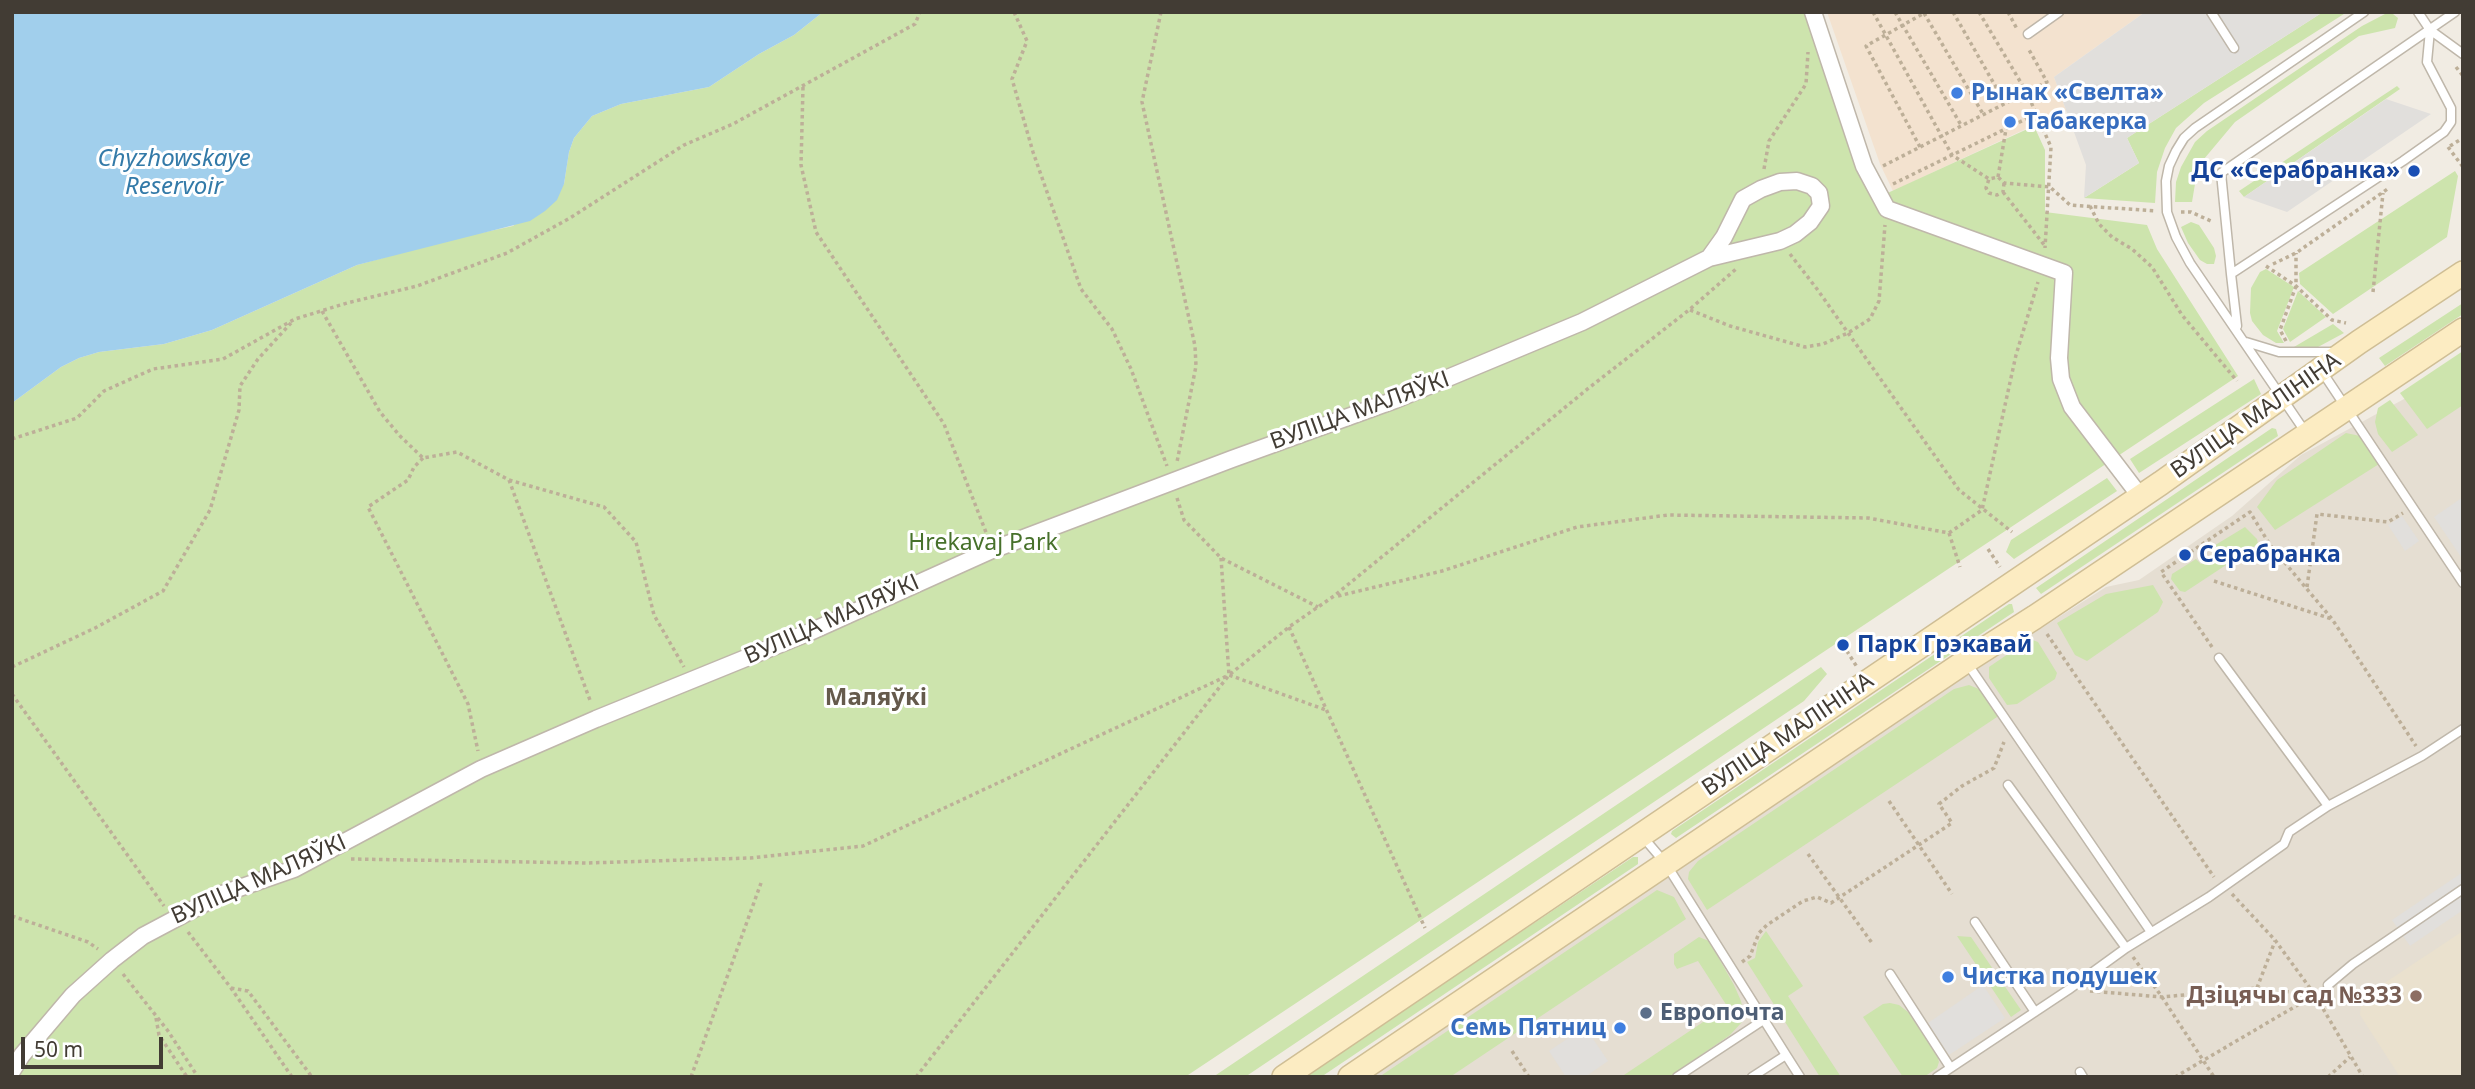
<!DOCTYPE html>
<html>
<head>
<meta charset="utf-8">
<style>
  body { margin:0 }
  #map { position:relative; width:2475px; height:1089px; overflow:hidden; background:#f1ece3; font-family:"Noto Sans",sans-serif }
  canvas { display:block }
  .frame { position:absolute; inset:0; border:14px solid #423c34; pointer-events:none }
  .scale { position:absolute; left:21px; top:1037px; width:142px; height:32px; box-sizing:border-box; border:4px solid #423c34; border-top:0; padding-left:9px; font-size:21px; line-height:24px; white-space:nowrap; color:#423c34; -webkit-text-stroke:5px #fff; paint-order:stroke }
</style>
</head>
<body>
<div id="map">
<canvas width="2475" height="1089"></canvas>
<div class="frame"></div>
<div class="scale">50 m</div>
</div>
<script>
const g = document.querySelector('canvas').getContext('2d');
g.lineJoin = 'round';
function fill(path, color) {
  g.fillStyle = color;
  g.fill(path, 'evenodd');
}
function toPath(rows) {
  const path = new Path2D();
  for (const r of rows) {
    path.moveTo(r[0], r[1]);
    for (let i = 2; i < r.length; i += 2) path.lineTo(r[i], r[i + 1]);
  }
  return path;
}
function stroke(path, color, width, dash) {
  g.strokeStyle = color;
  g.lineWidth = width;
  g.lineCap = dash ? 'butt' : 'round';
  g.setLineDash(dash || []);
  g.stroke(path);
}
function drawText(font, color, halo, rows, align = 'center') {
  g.font = font + ' "Noto Sans",sans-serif';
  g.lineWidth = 6;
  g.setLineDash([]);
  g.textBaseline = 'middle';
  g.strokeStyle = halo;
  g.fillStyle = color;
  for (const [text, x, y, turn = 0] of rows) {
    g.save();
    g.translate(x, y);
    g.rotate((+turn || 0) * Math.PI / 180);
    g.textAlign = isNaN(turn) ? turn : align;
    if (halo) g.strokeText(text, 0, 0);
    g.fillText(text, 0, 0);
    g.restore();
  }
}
const residential = toPath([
  [2463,367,2463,1077,1372,1077,1971,673,2106,587,2139,580,2232,516,2301,455]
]);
const commercial = toPath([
  [1827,12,2145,12,2054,77,2066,110,1893,191,1880,164]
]);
const education = toPath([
  [2463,931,2463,1077,2400,1077,2360,1015,2361,1004,2377,988]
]);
const green = toPath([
  [823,12,1811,12,1881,196,2034,126,2045,150,2045,212,2147,225,2157,249,2238,376,1185,1077,12,1077,12,403,61,367,79,358,99,352,164,344,212,330,357,265,448,240,513,226,564,184,569,152,574,138,592,116,621,104,709,87,759,54,794,35],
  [2323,12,2347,12,2204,103,2176,128,2165,148,2157,172,2155,203,2084,198,2139,163,2127,138],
  [2385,14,2393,14,2398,18,2395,28,2359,36,2235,122,2204,159,2197,172,2192,202,2175,202,2176,182,2181,167,2195,142,2207,131,2362,26],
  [2397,86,2400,89,2244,197,2239,191],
  [2455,171,2458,176,2447,237,2333,314,2300,284,2299,273],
  [2191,222,2199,225,2214,248,2216,256,2214,264,2207,264,2200,260,2188,243,2181,227],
  [2266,269,2294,287,2277,331,2284,343,2276,343,2263,335,2252,321,2250,313,2251,288,2260,272],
  [2298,291,2326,317,2290,342,2283,329],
  [2463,303,2463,314,2385,366,2379,358],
  [2333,324,2344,333,2318,347,2301,349,2294,347],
  [2463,351,2463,405,2427,429,2400,393],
  [2254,379,2261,394,2139,473,2130,459],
  [2390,400,2418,435,2392,452,2378,434,2375,422,2378,408],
  [2272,428,2276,429,2278,436,2041,594,2036,588],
  [2346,433,2360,436,2379,464,2275,530,2257,507,2277,480],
  [2107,478,2117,491,2014,559,2006,552,2011,540],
  [2245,527,2257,539,2258,544,2185,592,2180,591,2171,579,2172,574,2196,559,2201,564,2216,554,2212,547],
  [2153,585,2163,602,2158,612,2087,661,2075,655,2057,623,2106,594],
  [2009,604,2012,604,2014,612,1676,838,1671,834,1672,831],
  [2030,639,2038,642,2057,673,2055,679,2017,704,2007,705,1989,678,1989,667],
  [1821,667,1827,674,1804,701,1245,1077,1213,1077],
  [1969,685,1984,691,1998,711,1997,717,1707,910,1688,879,1689,872,1698,861,1954,689],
  [1633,857,1638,857,1638,864,1321,1077,1304,1077],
  [1657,890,1674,897,1686,919,1450,1077,1379,1077],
  [1766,931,1803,986,1788,996,1841,1077,1820,1077,1747,962,1755,958,1758,942],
  [1957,936,1971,937,2021,1010,2011,1017],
  [1699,937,1709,941,1734,985,1741,1001,1744,1014,1742,1022,1730,1035,1669,1077,1621,1077,1727,1006,1698,961,1677,969,1674,964,1674,954],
  [1890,1003,1899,1005,1908,1012,1937,1055,1939,1062,1937,1068,1924,1077,1903,1077,1863,1017,1883,1004]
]);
const parking = toPath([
  [2145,12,2323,12,2127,138,2139,163,2084,198,2086,165,2054,77],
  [2386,99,2431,114,2287,212,2244,197],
  [2463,497,2463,560,2434,517],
  [2402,516,2419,541,2405,551,2388,525],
  [2463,872,2463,910,2410,946,2392,920],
  [1983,985,2005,1018,1949,1055,1928,1023],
  [1585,1027,1608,1061,1585,1077,1566,1077,1549,1051]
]);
const water = toPath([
  [12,12,823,12,794,35,759,54,709,87,621,104,592,116,574,138,569,152,564,184,557,200,545,211,530,221,357,265,212,330,164,344,99,352,79,358,61,367,12,403]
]);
const path = toPath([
  [1014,12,1027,41,1012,79,1033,152,1081,289,1112,329,1131,369,1167,466],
  [1161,12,1142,102,1195,346,1196,366,1177,462],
  [1873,12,1952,155,1989,179],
  [1895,12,1961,125],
  [1953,12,2005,103],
  [1979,12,2027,93,2051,147,2045,248],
  [2008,12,2017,29],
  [1924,13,1983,114],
  [2456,67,2463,76],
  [803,87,801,165,816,232,944,424,987,535],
  [2450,146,2463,138],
  [1920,147,1866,46,1926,12],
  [2448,147,2463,167],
  [1883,166,2047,82,2028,48],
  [1764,169,1769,141,1806,84,1808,52],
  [1998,177,2006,129],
  [2004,183,2003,192,1997,195,1989,193,1986,188,1989,179,1998,177,2004,183,2050,187,2070,205,2156,211],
  [1893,184,2036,114],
  [2003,192,2045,246],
  [2090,206,2099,224,2112,237,2132,249,2152,267,2182,315,2237,381],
  [2181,212,2191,212,2213,222],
  [1790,254,1817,289,1959,490,2012,532],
  [2273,264,2296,253,2389,188],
  [2266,266,2296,286,2332,320,2346,323],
  [2373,292,2383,193],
  [1690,310,1730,326,1805,347,1823,344,1848,333,1870,319,1879,301,1885,225],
  [322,311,380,412,400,436,423,458,457,452,509,480,591,703],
  [2286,341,2280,330,2296,286,2296,253],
  [12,439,77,418,104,391,153,369,223,359,295,319,347,303,417,286,507,253,570,218,684,145,733,124,915,24,920,12],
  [423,458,414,467,408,480,368,507,468,704,478,751],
  [509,480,604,507,636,542,654,615,684,667],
  [1177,498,1184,520,1221,558,1318,607],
  [1949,533,1982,510,2016,355,2038,282],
  [1988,549,2000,567],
  [1221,558,1229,675],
  [2214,581,2332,619],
  [2307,587,2317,514,2388,522,2403,513],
  [1338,596,1442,571,1577,527,1668,515,1868,518,1949,533,1960,567],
  [1289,627,1425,928],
  [2047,634,2214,877],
  [1843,645,1857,667],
  [2212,647,2161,572,2250,512,2270,545,2332,619,2416,746],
  [12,667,95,628,163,591,210,510,239,410,240,386,258,359,291,323],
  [12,694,164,906],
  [1889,801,1952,894],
  [1808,854,1872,943],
  [351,859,587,863,750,858,863,846,1229,675,1326,710],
  [2232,894,2275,940,2315,995,2363,1077],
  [12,916,88,942,98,949],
  [188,932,231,988,292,1077],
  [2133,957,2162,997,2214,1077],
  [1742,962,1750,956,1759,933,1767,925,1803,901,1817,897,1831,903,1952,823,1939,804,1962,786,1994,768,2004,742],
  [123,974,168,1031,198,1077],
  [231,988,248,991,312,1077],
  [2257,988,2275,941],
  [2090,991,2162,997,2257,988,2315,995],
  [156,1018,159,1035,187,1077],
  [1512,1051,1529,1077],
  [691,1077,761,883],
  [916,1077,1229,675,1289,627,1334,596,1590,387,1689,310,1736,269],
  [2175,1077,2313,996],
  [2328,1077,2350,1057]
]);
const service = toPath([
  [2211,12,2234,48],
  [2418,12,2430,30,2463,54],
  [2028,34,2059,12],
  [2231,274,2221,173,2455,12],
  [2237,326,2231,274,2403,161,2444,132,2451,122,2451,108,2427,62,2430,30],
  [2246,342,2279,352,2333,352],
  [2321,370,2463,583],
  [2306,433,2190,263,2176,237,2167,212,2166,181,2169,166,2176,151,2184,138,2195,128,2364,12],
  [2219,658,2328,806],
  [1967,663,2151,932],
  [2008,785,2126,948],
  [1643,837,1666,864,1786,1055,1752,1077],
  [1975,922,2035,1012],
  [1890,974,1950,1067],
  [2328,985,2353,964,2463,889],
  [1786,1055,1800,1077],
  [2080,1072,2083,1077],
  [1677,1077,1765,1019],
  [1937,1077,2068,990,2126,948,2209,897,2284,844,2289,832,2328,806,2422,756,2463,729]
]);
const minor = toPath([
  [1813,12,1864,166,1887,209,2064,273,2059,358,2061,379,2072,407,2140,496],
  [12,1071,22,1055,73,995,112,960,143,936,222,894,294,869,481,769,596,719,810,632,992,550,1232,459,1395,400,1582,322,1709,258,1780,241,1795,234,1810,222,1821,206,1819,193,1812,186,1797,181,1780,182,1761,189,1743,199,1724,237,1709,258]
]);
const secondary = toPath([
  [1284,1077,2161,483,2359,342,2463,273],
  [1350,1077,1966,661,2035,617,2463,330]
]);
const markers = [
  [1957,93,7,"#3f7fe0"],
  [2010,122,7,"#3f7fe0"],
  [2414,171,7,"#1a4fb4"],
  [2185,555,7,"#1a4fb4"],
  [1843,645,7,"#1a4fb4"],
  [1948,977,7,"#3f7fe0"],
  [2416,996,7,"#8d6e63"],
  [1646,1013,7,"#5c6f8a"],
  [1620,1028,7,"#3f7fe0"]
];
const shopNames = [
  ["Рынак «Свелта»",1971,93],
  ["Табакерка",2024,122],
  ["Чистка подушек",1962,977],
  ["Семь Пятниц",1606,1028,"right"]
];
const transitNames = [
  ["ДС «Серабранка»",2400,171,"right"],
  ["Серабранка",2199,555],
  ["Парк Грэкавай",1857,645]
];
const streetNames = [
  ["ВУЛІЦА МАЛЯЎКІ",1360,411,-20],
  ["ВУЛІЦА МАЛІНІНА",2256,416,-35],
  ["ВУЛІЦА МАЛЯЎКІ",832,620,-24],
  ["ВУЛІЦА МАЛІНІНА",1788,735,-34],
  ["ВУЛІЦА МАЛЯЎКІ",259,880,-24]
];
const parkNames = [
  ["Hrekavaj Park",983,543]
];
const educationNames = [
  ["Дзіцячы сад №333",2402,996]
];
const serviceNames = [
  ["Европочта",1660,1013]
];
const waterNames = [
  ["Chyzhowskaye",174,159],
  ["Reservoir",174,187]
];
const neighbourhoodNames = [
  ["Маляўкі",876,698]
];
fill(residential, '#e5ded2');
fill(commercial, '#f3e2cf');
fill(education, '#eae1ce');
fill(green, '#cde4ad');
fill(parking, '#e1dfdc');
fill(water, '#a1cfec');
stroke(service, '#bfb7aa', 11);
stroke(minor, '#bfb7aa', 19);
stroke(secondary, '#cfbe95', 26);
stroke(path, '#bdaf98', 3.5, [3.5, 3.5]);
stroke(service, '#fff', 8);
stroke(minor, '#fff', 16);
stroke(secondary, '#fcecc2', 23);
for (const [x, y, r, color] of markers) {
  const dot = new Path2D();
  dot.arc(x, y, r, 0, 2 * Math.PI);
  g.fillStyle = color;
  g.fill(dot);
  stroke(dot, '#fff', 2.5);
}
drawText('bold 23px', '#366cbe', '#fff', shopNames, 'left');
drawText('bold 23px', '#164399', '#fff', transitNames, 'left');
drawText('23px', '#423c34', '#fff', streetNames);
drawText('23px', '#47712b', '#fff', parkNames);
drawText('bold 23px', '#785e54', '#fff', educationNames, 'right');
drawText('bold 23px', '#4e5e75', '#fff', serviceNames, 'left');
drawText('italic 24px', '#337aa8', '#fff', waterNames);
drawText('bold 24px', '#655a4c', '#fff', neighbourhoodNames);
</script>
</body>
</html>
